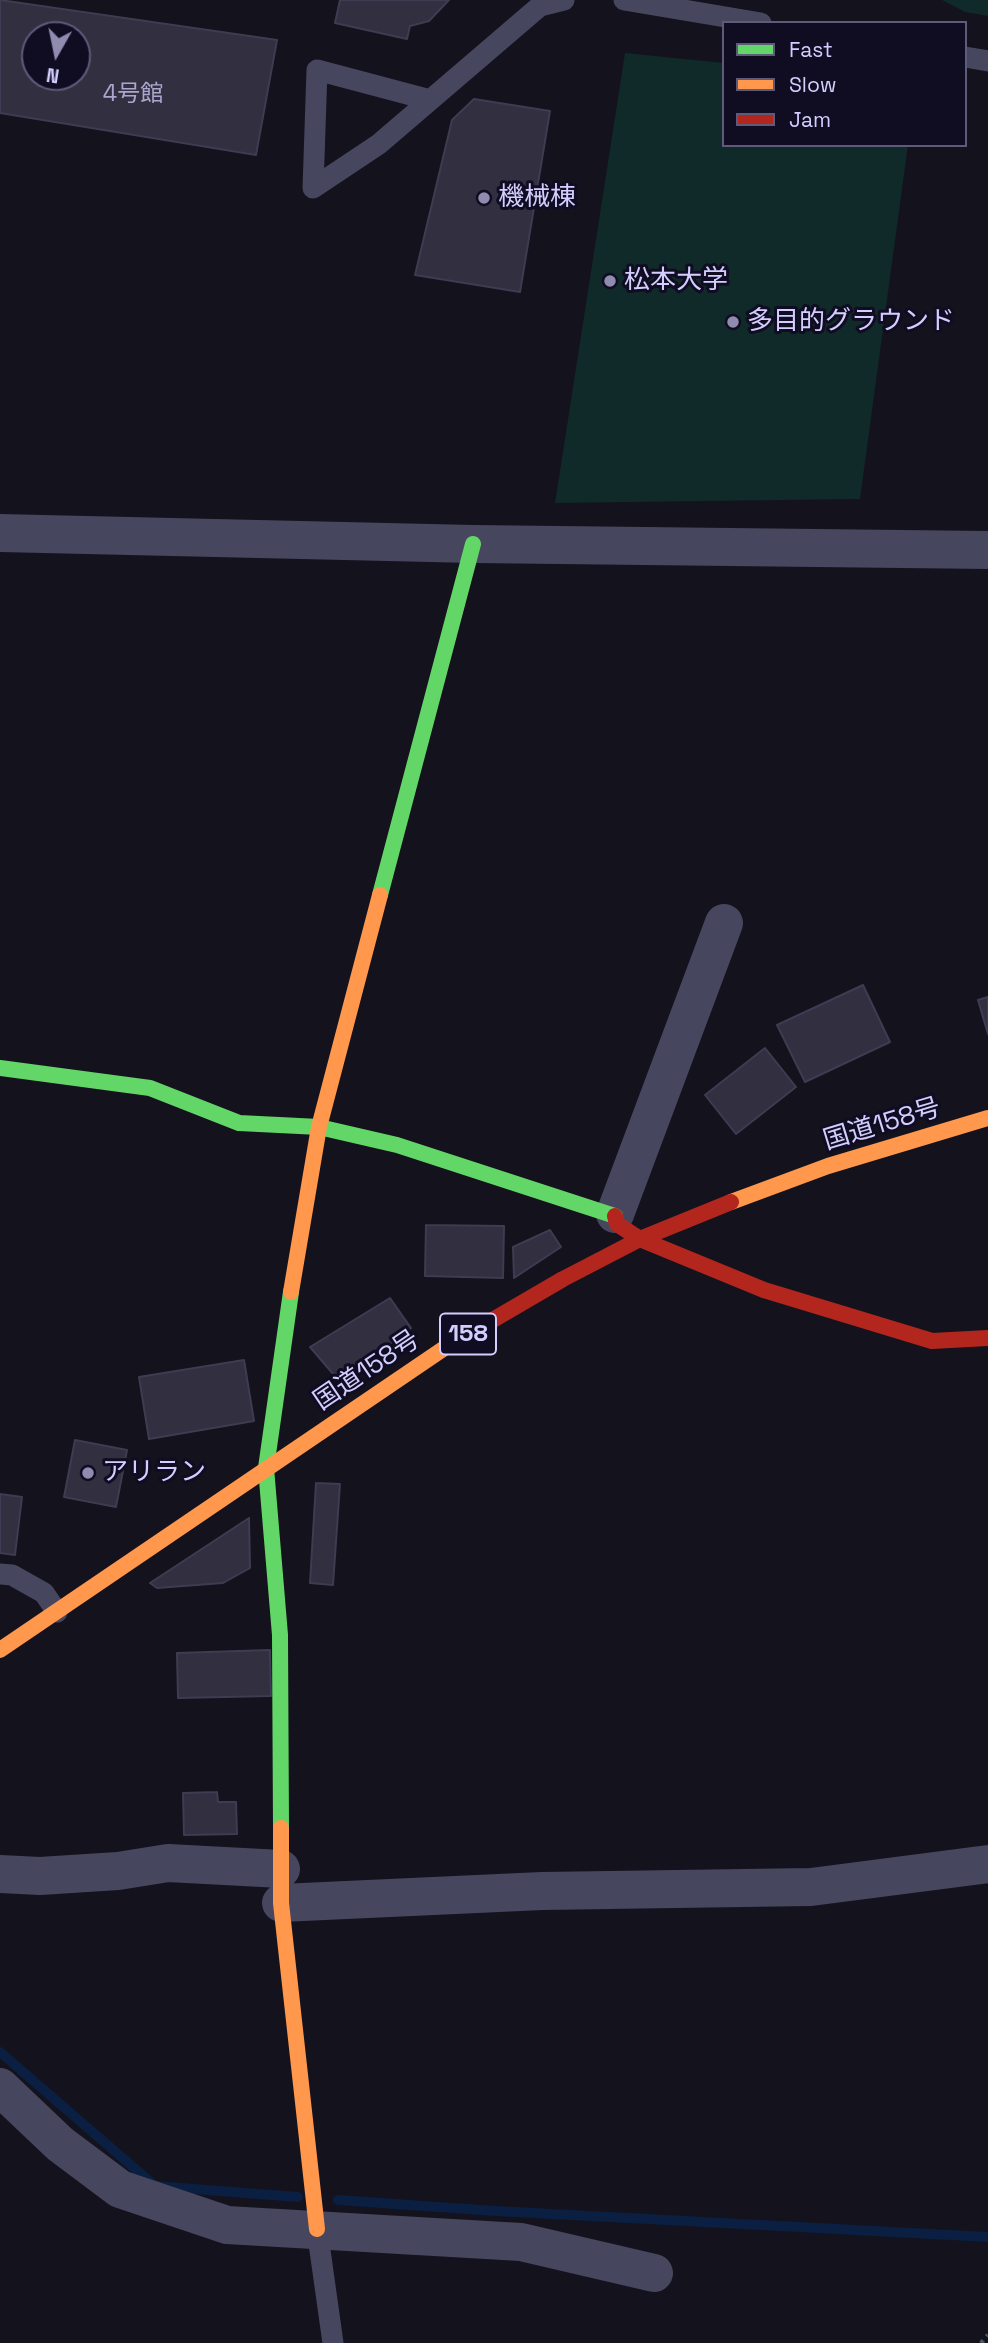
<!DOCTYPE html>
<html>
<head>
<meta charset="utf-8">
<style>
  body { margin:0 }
  #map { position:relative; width:988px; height:2343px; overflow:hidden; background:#14121d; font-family:"Space Grotesk",sans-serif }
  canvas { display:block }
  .legend { position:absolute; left:722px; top:21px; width:245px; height:126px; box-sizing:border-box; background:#100d22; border:2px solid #5e5a7a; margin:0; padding:9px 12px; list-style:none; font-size:21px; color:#d3ceff }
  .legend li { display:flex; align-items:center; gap:14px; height:35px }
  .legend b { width:35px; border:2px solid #5e5a7a }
  .north { position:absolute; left:21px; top:21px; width:70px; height:70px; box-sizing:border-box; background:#100d22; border:2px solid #5e5a7a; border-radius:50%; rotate:189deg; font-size:19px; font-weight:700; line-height:28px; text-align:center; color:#d3ceff }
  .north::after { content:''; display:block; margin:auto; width:24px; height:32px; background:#908cb0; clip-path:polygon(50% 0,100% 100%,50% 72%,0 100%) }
</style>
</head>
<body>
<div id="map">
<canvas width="988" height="2343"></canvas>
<ul class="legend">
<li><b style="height:9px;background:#63d668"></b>Fast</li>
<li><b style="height:9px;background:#ff974d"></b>Slow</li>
<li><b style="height:9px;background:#b3261e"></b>Jam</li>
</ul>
<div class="north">N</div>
</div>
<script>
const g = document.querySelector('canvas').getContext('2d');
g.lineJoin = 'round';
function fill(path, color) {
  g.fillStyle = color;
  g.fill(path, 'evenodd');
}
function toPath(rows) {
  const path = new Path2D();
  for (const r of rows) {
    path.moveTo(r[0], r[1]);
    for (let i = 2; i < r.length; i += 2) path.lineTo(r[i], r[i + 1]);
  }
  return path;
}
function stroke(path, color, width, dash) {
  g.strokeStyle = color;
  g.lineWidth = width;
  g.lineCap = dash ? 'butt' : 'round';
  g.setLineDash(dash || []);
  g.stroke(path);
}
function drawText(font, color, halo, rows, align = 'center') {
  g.font = font + ' "Space Grotesk","Noto Sans JP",sans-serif';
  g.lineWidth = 6;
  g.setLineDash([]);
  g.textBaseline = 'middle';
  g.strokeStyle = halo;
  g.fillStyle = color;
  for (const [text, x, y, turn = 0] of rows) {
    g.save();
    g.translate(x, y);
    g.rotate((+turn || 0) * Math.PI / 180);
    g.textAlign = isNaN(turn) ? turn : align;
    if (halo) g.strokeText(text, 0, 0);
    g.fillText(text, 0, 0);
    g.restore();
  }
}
const green = toPath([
  [942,0,988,0,988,16,965,12],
  [625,53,724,63,724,145,908,145,860,499,555,503]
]);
const stream = toPath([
  [0,2052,155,2186,298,2197],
  [338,2200,496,2211,988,2237]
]);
const building = toPath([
  [0,0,277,40,256,155,0,113,0,0],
  [35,35,77,35,77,77,35,77,35,35],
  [340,0,449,0,429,21,410,26,407,39,335,23,340,0],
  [474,99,550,111,520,292,415,275,452,120,474,99],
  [863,985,890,1042,805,1082,777,1025,863,985],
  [988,997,988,1034,978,1000,988,997],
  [765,1048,796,1087,736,1134,705,1095,765,1048],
  [426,1225,504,1226,503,1278,425,1276,426,1225],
  [550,1230,561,1247,514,1278,513,1247,550,1230],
  [390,1298,411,1328,340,1382,310,1347,390,1298],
  [244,1360,254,1421,149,1439,139,1377,244,1360],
  [75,1440,127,1450,116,1507,64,1497,75,1440],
  [316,1483,340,1484,333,1585,310,1583,316,1483],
  [0,1494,22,1497,15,1555,0,1553,0,1494],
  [249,1518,250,1568,223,1583,157,1588,150,1583,249,1518],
  [270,1650,271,1696,178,1698,177,1653,270,1650],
  [217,1792,218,1802,236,1802,237,1834,184,1835,183,1793,217,1792]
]);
const path = toPath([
  [981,2343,988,2335]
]);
const lane = toPath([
  [624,0,761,23],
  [965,57,988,61],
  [430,100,317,70,313,188,379,144,540,6,564,0],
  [0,1574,12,1575,44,1593,57,1612],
  [317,2229,333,2343]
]);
const street = toPath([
  [0,533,473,544,988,550],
  [615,1214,724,923],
  [0,1874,40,1876,118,1871,168,1863,281,1869],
  [281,1903,542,1891,811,1887,988,1864],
  [0,2087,60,2144,120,2189,227,2225,521,2242,654,2273]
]);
const fast = toPath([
  [380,895,473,544],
  [0,1068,150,1088,239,1123,319,1127,397,1145,615,1216],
  [281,1828,280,1635,266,1468,291,1292]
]);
const slow = toPath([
  [731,1202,828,1166,988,1118],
  [291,1292,319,1127,380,895],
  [0,1650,449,1345,491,1321],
  [281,1828,281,1903,317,2229]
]);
const jam = toPath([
  [615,1216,617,1224,640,1239,764,1290,932,1341,988,1338],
  [491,1321,563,1279,640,1239,731,1202]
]);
const markers = [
  [484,198,7,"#908cb0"],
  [610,281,7,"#908cb0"],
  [733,322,7,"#908cb0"],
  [88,1473,7,"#908cb0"]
];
const numberNames = [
  ["4号館",133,95]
];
const shields = [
  [468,1334,56]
];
const shieldNames = [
  ["158",468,1334]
];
const poiNames = [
  ["機械棟",498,198],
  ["松本大学",624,281],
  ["多目的グラウンド",747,322],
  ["アリラン",102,1473]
];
const streetNames = [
  ["国道158号",882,1125,-17],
  ["国道158号",367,1371,-34]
];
fill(green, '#102929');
stroke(stream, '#0a1f41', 10);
fill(building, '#322f40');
stroke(building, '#3f3b52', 2);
stroke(path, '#485966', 4.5, [3.5, 5]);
stroke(lane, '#46465e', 21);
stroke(street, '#46465e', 38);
stroke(fast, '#63d668', 16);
stroke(slow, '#ff974d', 16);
stroke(jam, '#b3261e', 16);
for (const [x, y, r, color] of markers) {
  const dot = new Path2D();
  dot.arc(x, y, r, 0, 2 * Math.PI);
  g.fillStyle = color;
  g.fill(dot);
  stroke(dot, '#100d22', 2.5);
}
drawText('23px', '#aba6cf', null, numberNames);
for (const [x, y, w] of shields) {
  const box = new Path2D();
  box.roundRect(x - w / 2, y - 20.5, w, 41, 5);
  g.fillStyle = '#100d22';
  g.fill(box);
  stroke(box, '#d3ceff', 2);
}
drawText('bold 24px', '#d3ceff', null, shieldNames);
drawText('26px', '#d3ceff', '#100d22', poiNames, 'left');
drawText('26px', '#d3ceff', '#100d22', streetNames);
</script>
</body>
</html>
